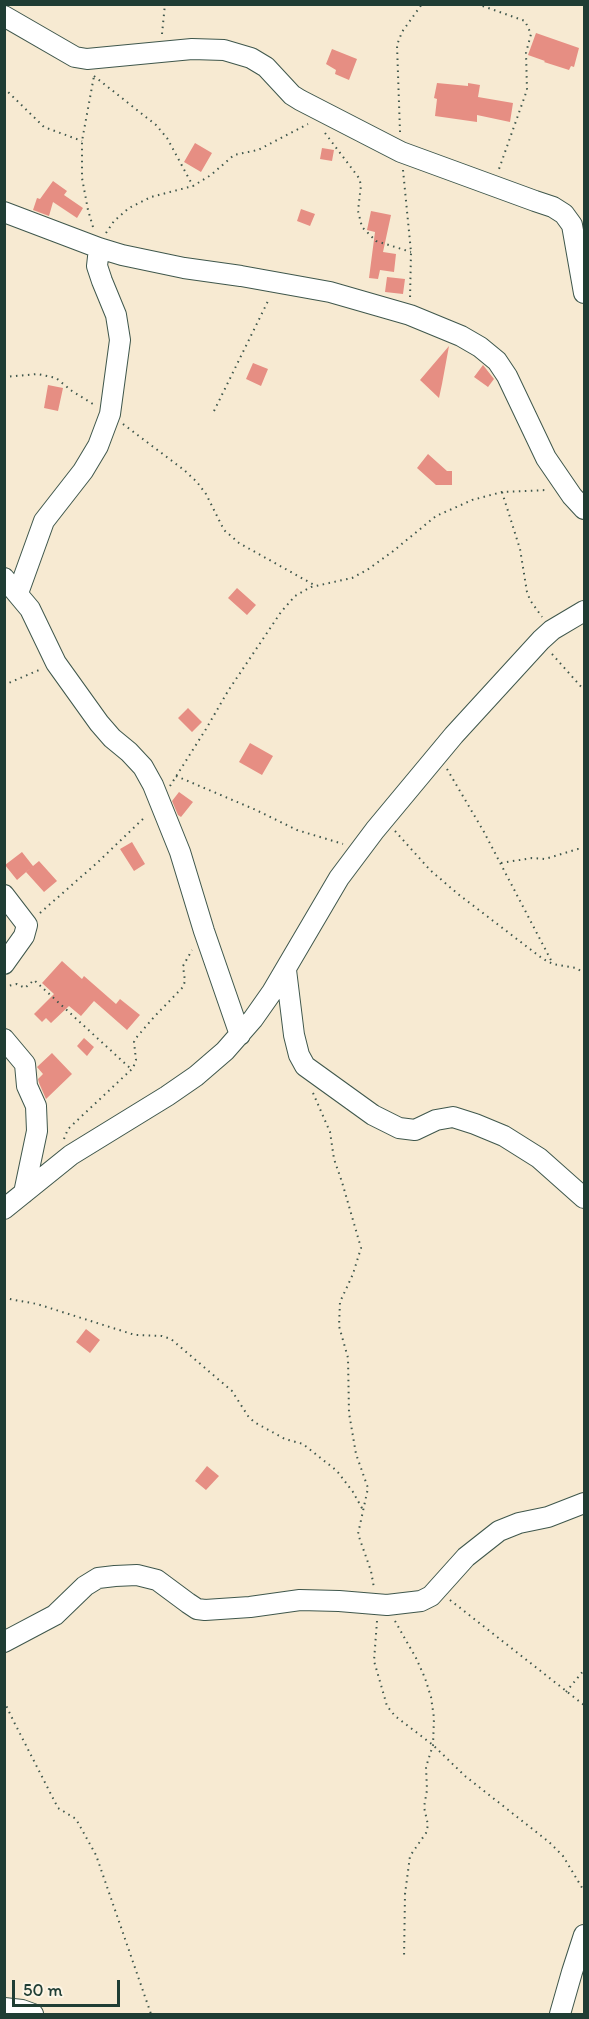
<!DOCTYPE html>
<html>
<head>
<meta charset="utf-8">
<style>
  body { margin:0 }
  #map { position:relative; width:589px; height:2019px; overflow:hidden; background:#f7ead2; font-family:Itim,sans-serif }
  canvas { display:block }
  .frame { position:absolute; inset:0; border:6px solid #1f3d34; pointer-events:none }
  .scale { position:absolute; left:12px; top:1980px; width:108px; height:27px; box-sizing:border-box; border:3px solid #1f3d34; border-top:0; padding-left:8px; font-size:18px; line-height:21px; white-space:nowrap; color:#1f3d34; -webkit-text-stroke:4px #fcf5e5; paint-order:stroke }
</style>
</head>
<body>
<div id="map">
<canvas width="589" height="2019"></canvas>
<div class="frame"></div>
<div class="scale">50 m</div>
</div>
<script>
const g = document.querySelector('canvas').getContext('2d');
g.lineJoin = 'round';
function fill(path, color) {
  g.fillStyle = color;
  g.fill(path, 'evenodd');
}
function toPath(rows) {
  const path = new Path2D();
  for (const r of rows) {
    path.moveTo(r[0], r[1]);
    for (let i = 2; i < r.length; i += 2) path.lineTo(r[i], r[i + 1]);
  }
  return path;
}
function stroke(path, color, width, dash) {
  g.strokeStyle = color;
  g.lineWidth = width;
  g.lineCap = dash ? 'butt' : 'round';
  g.setLineDash(dash || []);
  g.stroke(path);
}
const building = toPath([
  [536,33,579,48,574,67,571,66,569,70,544,62,545,61,528,55],
  [332,49,357,59,349,80,335,74,336,70,326,64],
  [437,83,468,86,468,83,480,85,478,97,513,103,510,122,477,115,477,122,435,116,437,99,434,98],
  [195,143,212,153,201,172,184,162],
  [322,148,334,150,332,161,320,159],
  [53,181,67,191,64,195,83,208,77,218,53,202,49,216,33,210,37,198,40,199],
  [301,209,315,214,310,226,297,221],
  [371,211,391,215,383,252,396,254,394,272,380,270,378,279,369,278,375,232,367,230],
  [387,277,405,279,403,294,385,292],
  [449,346,442,384,439,398,420,380],
  [253,363,268,369,261,386,246,379],
  [483,365,494,379,488,387,474,377],
  [48,385,63,388,58,411,44,408],
  [428,454,447,471,452,471,452,485,436,485,417,468],
  [237,588,256,605,247,615,228,598],
  [188,708,202,722,192,732,178,718],
  [250,743,273,756,262,775,239,762],
  [179,792,193,802,181,817,178,815,172,801],
  [132,842,145,864,134,871,120,849],
  [22,852,33,866,39,861,57,881,44,892,26,872,33,866,17,880,5,865],
  [62,961,82,979,84,976,116,1004,120,999,140,1015,127,1030,94,1001,81,1016,69,1006,51,1023,46,1018,42,1022,34,1014,54,994,42,983],
  [84,1038,94,1047,87,1056,77,1046],
  [52,1053,72,1074,46,1099,39,1083,38,1079,43,1074,37,1067],
  [86,1329,100,1340,90,1353,76,1342],
  [207,1466,219,1476,206,1490,195,1481]
]);
const path = toPath([
  [477,4,525,21,531,34,526,53,527,90,499,169],
  [162,34,165,4],
  [94,76,156,125,167,138,193,186],
  [4,88,44,127,82,141],
  [400,132,397,45,402,32,422,4],
  [325,133,359,178,361,185,358,211,362,227,376,241,411,252],
  [403,170,411,252,410,299],
  [93,227,88,210,82,178,82,141,94,76],
  [106,233,114,221,129,208,151,197,193,186,211,175,234,155,258,150,308,124],
  [4,377,38,374,56,378,72,391,93,404],
  [214,411,269,299],
  [123,424,184,470,197,482,206,494,224,530,239,543,316,586],
  [502,492,520,549,527,592,530,600,542,617],
  [552,654,584,690],
  [4,685,39,670],
  [447,769,484,832,553,964],
  [176,776,256,810,297,830,343,844],
  [170,786,206,729,228,691,281,612,295,596,311,587,352,578,367,570,392,552,436,516,452,509,472,500,502,492,547,490],
  [395,831,430,870,458,894,543,959,553,964,576,968,584,973],
  [501,863,532,858,545,859,578,849,584,849],
  [40,913,98,862,146,816],
  [4,985,8,986,17,984,25,988,34,980,131,1069],
  [313,1093,330,1132,334,1159,342,1182,361,1248,353,1274,340,1302,339,1326,348,1358,349,1413,356,1454,368,1488,358,1534,371,1571,374,1588],
  [64,1139,68,1129,133,1068,136,1060,134,1042,136,1038,154,1017,183,987,185,981,183,966,192,950],
  [4,1298,37,1304,135,1335,162,1336,171,1339,232,1391,248,1416,254,1422,285,1439,303,1444,337,1471,353,1492,363,1510],
  [450,1600,584,1705],
  [377,1621,374,1661,387,1706,395,1716,433,1745,465,1776,549,1842,563,1856,584,1891],
  [395,1621,416,1658,425,1678,431,1697,434,1718,433,1745,426,1767,427,1790,424,1807,428,1825,426,1833,410,1856,405,1894,404,1959],
  [566,1692,584,1670],
  [4,1701,13,1720,58,1808,76,1819,96,1855,151,2014]
]);
const minor = toPath([
  [4,16,75,57,87,59,192,49,224,50,251,58,266,67,292,95,300,100,401,152,535,201,553,207,564,214,572,225,584,293],
  [4,212,99,248,122,255,184,268,241,276,330,292,410,315,461,336,480,347,497,361,507,376,546,458,572,496,584,509],
  [4,578,30,609,56,663,99,723,112,738,129,752,143,767,153,785,180,852,204,931,240,1035],
  [18,593,44,521,83,471,98,446,110,414,120,340,116,315,102,281,97,266,99,248],
  [4,895,27,925,24,936,4,964],
  [286,970,294,1035,299,1055,305,1066,373,1115,399,1128,415,1130,436,1120,453,1117,475,1124,504,1136,539,1158,584,1198],
  [4,1039,25,1064,27,1086,36,1106,37,1131,24,1193],
  [4,1209,71,1155,167,1096,196,1076,225,1051,253,1019,272,992,339,878,375,830,454,735,541,640,552,630,584,611],
  [4,1642,55,1615,85,1586,98,1578,115,1576,137,1575,157,1580,188,1603,197,1609,205,1610,250,1607,300,1600,339,1601,387,1605,421,1601,431,1596,466,1557,499,1531,519,1523,548,1517,584,1503],
  [4,2008,22,2010,33,2014],
  [560,2014,572,1972,584,1935]
]);
fill(building, '#e68e83');
stroke(minor, '#3f574c', 22);
stroke(path, '#3f574c', 2, [1.5, 4.5]);
stroke(minor, '#fff', 20);
</script>
</body>
</html>
